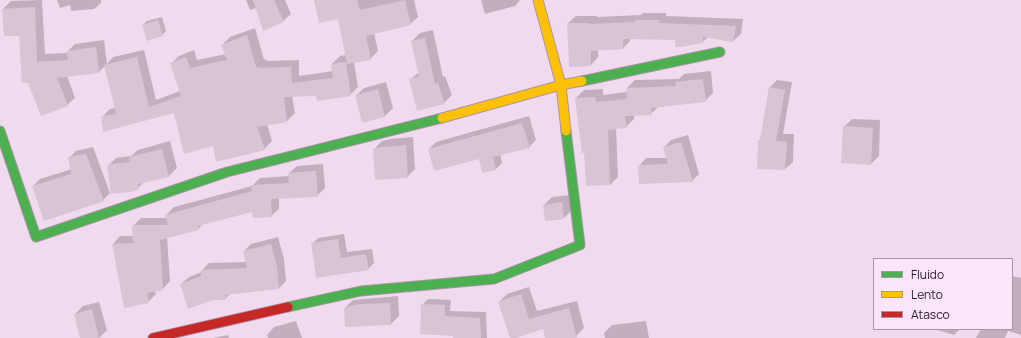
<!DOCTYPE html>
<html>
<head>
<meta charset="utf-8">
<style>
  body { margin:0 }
  #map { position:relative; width:1021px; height:338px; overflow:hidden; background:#f2daee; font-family:Manrope,sans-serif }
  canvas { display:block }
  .legend { position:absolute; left:873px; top:258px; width:140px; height:72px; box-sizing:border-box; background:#fce5f8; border:1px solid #a893a5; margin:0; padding:5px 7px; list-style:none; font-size:12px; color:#2a1728 }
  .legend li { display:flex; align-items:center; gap:8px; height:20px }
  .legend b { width:20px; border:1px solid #a893a5 }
</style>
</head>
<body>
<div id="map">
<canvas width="1021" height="338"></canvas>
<ul class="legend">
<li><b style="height:5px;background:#4caf50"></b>Fluido</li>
<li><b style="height:5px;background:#ffc107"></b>Lento</li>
<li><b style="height:5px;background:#c62828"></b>Atasco</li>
</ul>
</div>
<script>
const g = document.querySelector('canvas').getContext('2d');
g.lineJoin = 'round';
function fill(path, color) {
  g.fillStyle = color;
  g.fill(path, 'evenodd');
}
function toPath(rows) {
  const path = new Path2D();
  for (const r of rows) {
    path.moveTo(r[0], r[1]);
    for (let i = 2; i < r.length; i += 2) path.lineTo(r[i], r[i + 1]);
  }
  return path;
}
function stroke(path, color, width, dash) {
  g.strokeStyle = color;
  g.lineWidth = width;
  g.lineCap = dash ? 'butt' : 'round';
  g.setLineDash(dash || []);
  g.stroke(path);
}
const shadow = toPath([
  [42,0,45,54,68,53,67,52,75,44,104,40,107,64,113,57,144,50,156,100,180,91,171,64,179,56,194,50,197,60,226,54,222,45,230,37,255,28,264,60,266,59,266,61,299,60,299,76,333,71,332,64,340,56,346,55,339,18,315,0,414,0,418,17,410,24,374,33,378,51,370,59,354,62,358,87,350,95,292,96,295,113,287,121,267,124,272,141,264,149,213,145,175,112,102,117,110,109,115,108,106,65,99,72,67,76,75,98,67,105,42,115,20,35,3,9,11,1],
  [57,0,101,0,101,3,94,9,71,11,70,5,60,8],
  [246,0,285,0,291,14,283,21,257,8,250,10],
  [481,0,520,0,515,6,485,14],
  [643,13,666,13,666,16,743,19,741,34,733,41,708,37,703,42,676,39,630,38,630,41,623,48,598,49,598,57,591,65,568,23,576,16,597,16,597,17,641,15],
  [162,17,166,31,162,35,143,25,147,21],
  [433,30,443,77,445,76,452,95,444,103,410,80,419,72,412,41,420,33],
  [711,71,713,93,705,101,658,107,651,114,634,114,634,119,626,127,616,128,618,177,610,185,587,185,585,152,576,98,584,90,603,89,603,95,627,92,627,88,635,80,679,79,684,74],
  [777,80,792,82,783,134,794,134,793,162,785,169,758,168,761,139,769,88],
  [386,82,393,108,385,116,363,121,356,96,364,88],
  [529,116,536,140,529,147,500,154,502,163,495,170,480,158,429,149,436,142],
  [852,119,880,120,879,156,871,164,844,127],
  [688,135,699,174,692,181,639,166,646,158,667,158,664,147,671,140],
  [413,137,415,169,407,177,374,149,382,141,390,139],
  [170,141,177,168,169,176,144,182,138,188,108,166,116,158,131,156,138,150],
  [93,147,110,193,103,200,33,186,40,179,72,169,69,158,76,151],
  [323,164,325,188,317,196,279,198,279,209,271,216,253,210,204,223,198,229,167,237,170,281,163,289,155,291,156,294,148,302,125,306,113,244,120,236,133,236,133,226,141,218,167,218,166,215,174,207,252,186,260,178,289,176,289,173,297,166],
  [570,195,572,210,564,218,544,205,552,197],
  [344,234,347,252,372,249,374,263,368,269,317,276,312,244,318,238],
  [278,237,284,259,286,281,279,288,231,293,225,299,181,284,189,277,202,272,202,270,209,263,246,262,244,251,251,244],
  [1012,276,1021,278,1021,335,1008,331,1005,338,976,338,981,329,1012,329],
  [529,287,537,311,577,301,584,328,576,336,568,338,546,338,544,328,511,338,499,302,507,294],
  [398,296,399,316,391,324,345,308,353,300],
  [428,299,451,300,450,311,486,312,487,338,454,338,454,335,422,305],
  [99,302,107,330,99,338,81,338,75,314,83,306],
  [296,321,302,338,268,338,267,335,274,327],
  [646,321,649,338,605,338,604,333,612,325],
  [934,329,960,329,954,335],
  [228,335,229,338,212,338]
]);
const building = toPath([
  [253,0,274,0,284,22,263,31],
  [314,0,357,0,360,10,405,0,411,25,366,36,371,60,347,64,338,19,319,23],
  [35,7,37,62,68,60,66,51,96,47,99,73,57,78,68,106,41,116,28,83,22,83,19,36,4,36,2,9],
  [158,20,163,36,147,41,142,25],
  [635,20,659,20,659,23,736,26,733,42,703,37,703,43,681,47,675,47,675,40,623,39,623,49,591,51,591,66,569,67,567,23,590,23,590,24,635,22],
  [247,35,256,67,258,67,258,68,291,67,292,83,333,78,331,64,346,62,351,96,317,101,316,96,284,97,287,122,257,127,265,150,216,162,213,146,184,154,174,113,103,132,101,116,116,114,104,65,137,57,149,107,181,96,170,63,186,57,190,68,227,60,221,45],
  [425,38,435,84,438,83,445,104,417,111,409,79,419,77,411,41],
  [703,79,706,102,651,108,652,115,625,116,627,128,608,130,610,185,586,186,584,153,582,153,575,98,595,97,596,102,627,99,626,88,676,86,675,82],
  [769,87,785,90,776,141,787,142,785,170,757,169,758,140,760,140],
  [378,89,385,117,362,123,355,95],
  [522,123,530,148,493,157,496,170,482,173,479,159,434,171,428,149],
  [843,126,873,128,871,165,841,163],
  [681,142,693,182,639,184,638,165,668,164,663,147],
  [406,145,408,178,375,180,373,149,382,147],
  [162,149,169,177,138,184,139,189,131,192,111,194,107,165,130,162,129,157],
  [86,154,104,201,44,221,32,186,71,174,68,157],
  [316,171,318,197,271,199,272,217,253,218,252,212,198,226,199,230,160,240,163,290,147,293,149,303,124,308,112,244,133,243,132,225,168,225,165,215,252,191,251,185,289,183,288,173],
  [562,202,564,219,545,221,543,205],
  [338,239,341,258,366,254,369,270,316,278,311,243],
  [271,244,277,267,279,289,225,295,225,300,213,300,188,309,180,284,201,276,201,270,247,268,243,251],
  [521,294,529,319,569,308,577,338,545,338,543,329,516,338,510,338,498,302],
  [390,303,391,325,345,327,344,308,359,304],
  [421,304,445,305,445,316,480,318,481,338,453,338,453,336,420,334],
  [92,309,99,338,80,338,74,314]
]);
const fast = toPath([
  [582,81,720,52],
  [0,131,36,237,227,172,442,118],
  [288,307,361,291,494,279,580,245,566,131]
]);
const slow = toPath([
  [538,0,561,85,566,131],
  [442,118,561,85,582,81]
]);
const jam = toPath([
  [153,338,288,307]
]);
fill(shadow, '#0003');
fill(building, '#d9c4d6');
stroke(fast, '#a995a6', 11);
stroke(slow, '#a995a6', 11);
stroke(jam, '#a995a6', 11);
stroke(fast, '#4caf50', 9);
stroke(slow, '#ffc107', 9);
stroke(jam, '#c62828', 9);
</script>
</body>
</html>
